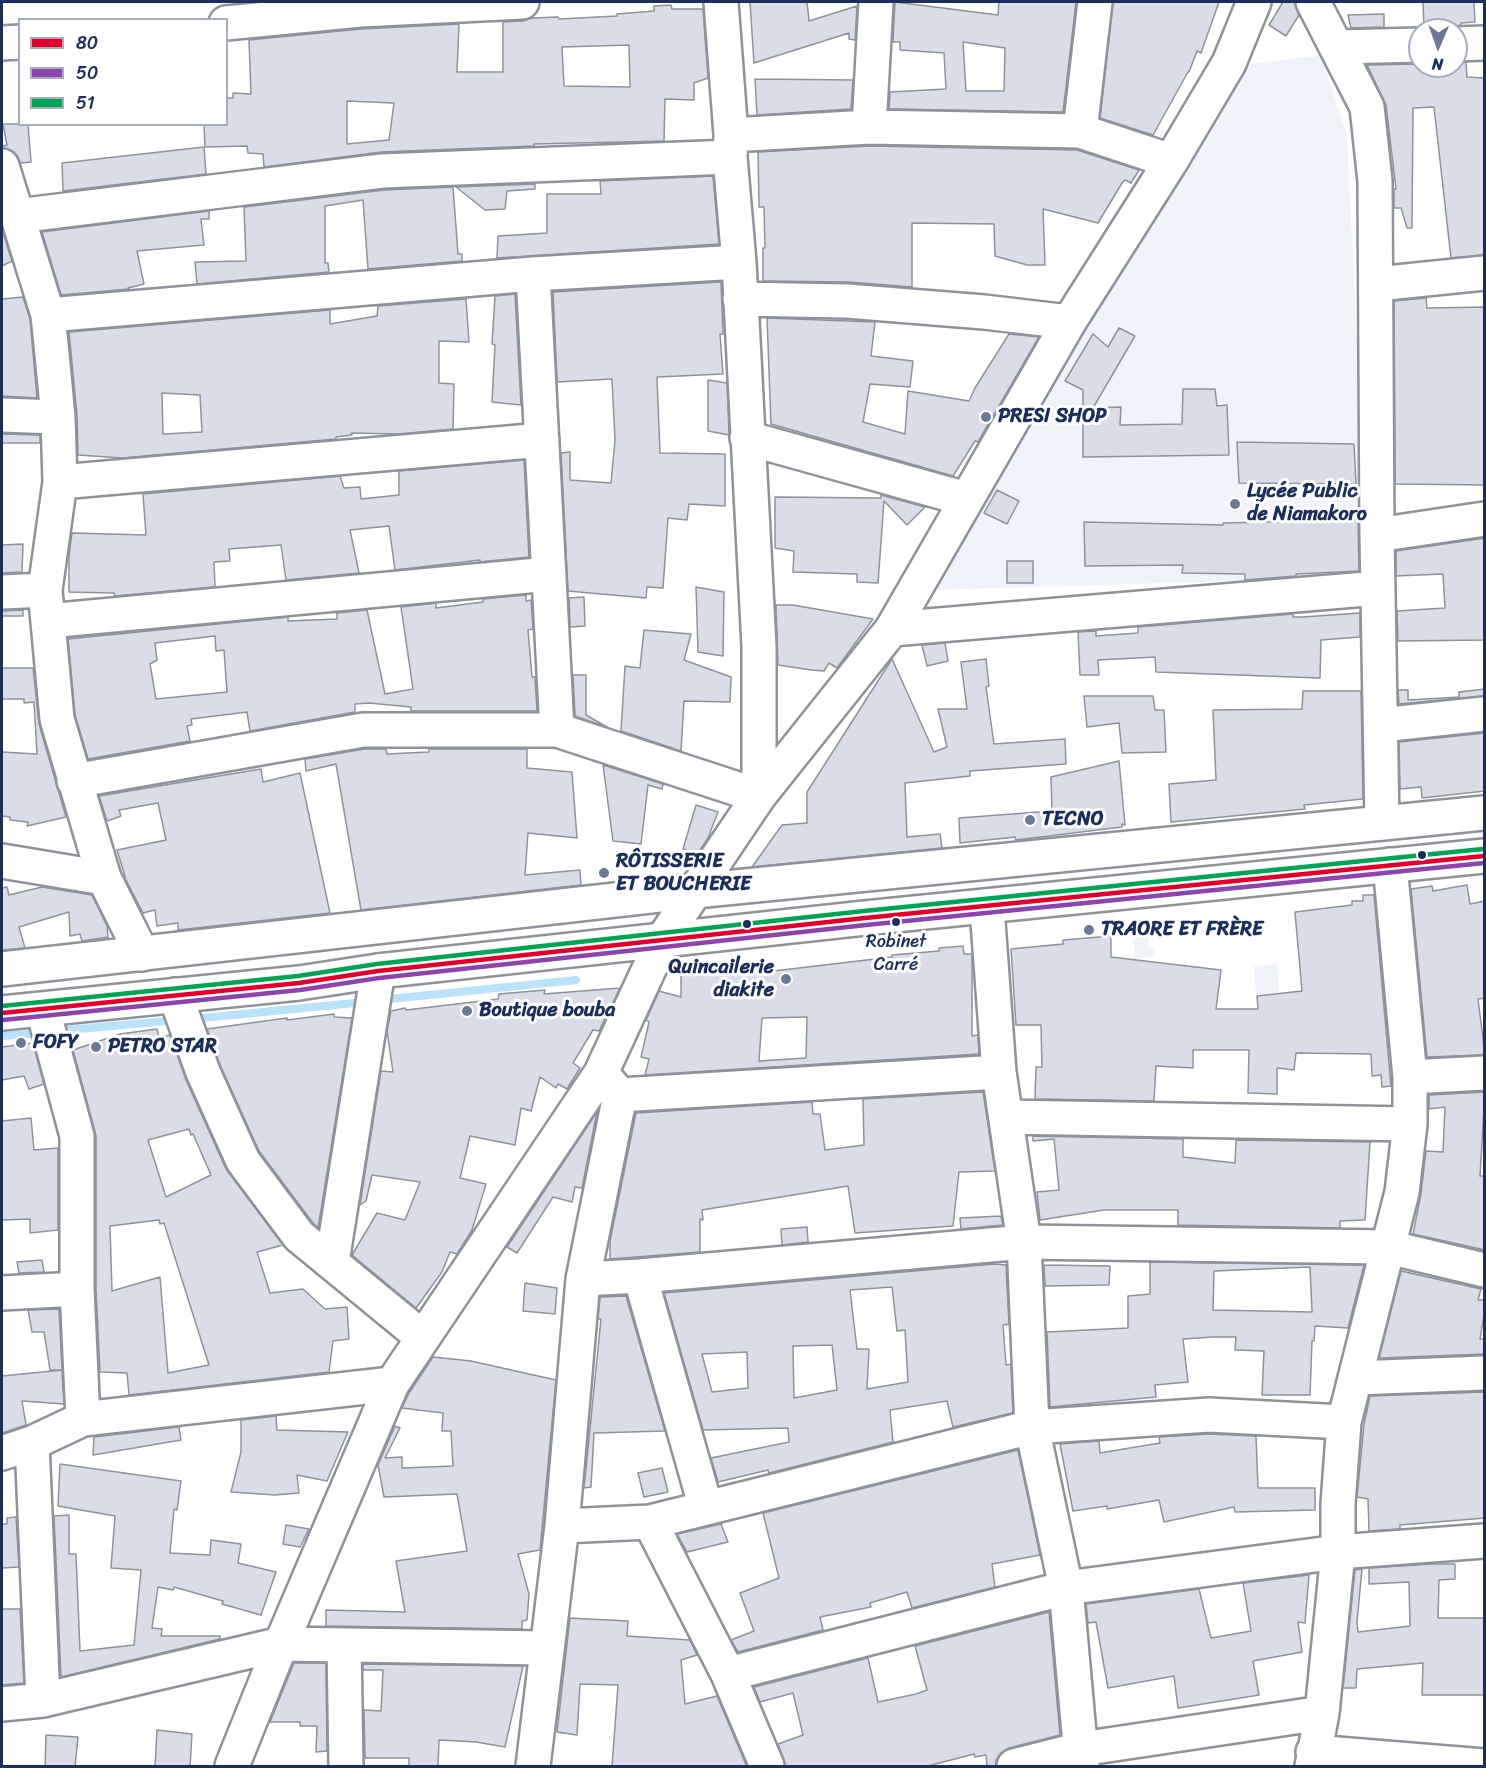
<!DOCTYPE html>
<html>
<head>
<meta charset="utf-8">
<style>
  body { margin:0 }
  #map { position:relative; width:1486px; height:1768px; overflow:hidden; background:#fff; font-family:Sriracha,sans-serif }
  canvas { display:block }
  .frame { position:absolute; inset:0; border:3px solid #1b2f5e; pointer-events:none }
  .legend { position:absolute; left:18px; top:18px; width:210px; height:108px; box-sizing:border-box; background:#fff; border:2px solid #a4acbf; margin:0; padding:8px 10px; list-style:none; font-size:18px; color:#1b2f5e }
  .legend li { display:flex; align-items:center; gap:12px; height:30px }
  .legend b { width:30px; border:2px solid #a4acbf }
  .north { position:absolute; left:1408px; top:18px; width:60px; height:60px; box-sizing:border-box; background:#fff; border:2px solid #a4acbf; border-radius:50%; rotate:182deg; font-size:16px; font-weight:700; line-height:24px; text-align:center; color:#1b2f5e }
  .north::after { content:''; display:block; margin:auto; width:21px; height:27px; background:#6b7896; clip-path:polygon(50% 0,100% 100%,50% 72%,0 100%) }
</style>
</head>
<body>
<div id="map">
<canvas width="1486" height="1768"></canvas>
<div class="frame"></div>
<ul class="legend">
<li><b style="height:8px;background:#e4002b"></b>80</li>
<li><b style="height:8px;background:#8e44ad"></b>50</li>
<li><b style="height:8px;background:#00a651"></b>51</li>
</ul>
<div class="north">N</div>
</div>
<script>
const g = document.querySelector('canvas').getContext('2d');
g.lineJoin = 'round';
function fill(path, color) {
  g.fillStyle = color;
  g.fill(path, 'evenodd');
}
function toPath(rows) {
  const path = new Path2D();
  for (const r of rows) {
    path.moveTo(r[0], r[1]);
    for (let i = 2; i < r.length; i += 2) path.lineTo(r[i], r[i + 1]);
  }
  return path;
}
function stroke(path, color, width, dash) {
  g.strokeStyle = color;
  g.lineWidth = width;
  g.lineCap = dash ? 'butt' : 'round';
  g.setLineDash(dash || []);
  g.stroke(path);
}
function drawText(font, color, halo, rows, align = 'center') {
  g.font = font + ' Sriracha,sans-serif';
  g.lineWidth = 6;
  g.setLineDash([]);
  g.textBaseline = 'middle';
  g.strokeStyle = halo;
  g.fillStyle = color;
  for (const [text, x, y, turn = 0] of rows) {
    g.save();
    g.translate(x, y);
    g.rotate((+turn || 0) * Math.PI / 180);
    g.textAlign = isNaN(turn) ? turn : align;
    if (halo) g.strokeText(text, 0, 0);
    g.fillText(text, 0, 0);
    g.restore();
  }
}
const built = toPath([
  [1321,55,1347,135,1368,577,931,590,1229,67],
  [1147,923,1149,948,1153,946,1155,956,1134,959,1134,924],
  [1277,964,1279,993,1256,995,1254,966]
]);
const stream = toPath([
  [380,1000,576,980],
  [192,1019,365,1002],
  [58,1031,177,1020],
  [2,1036,40,1033]
]);
const building = toPath([
  [750,2,807,2,809,21,857,6,855,40,849,39,849,33,754,63,750,2],
  [895,2,998,15,999,2,1076,2,1063,112,889,109,890,92,946,89,944,53,900,50,900,42,893,42,895,2],
  [963,42,1005,48,1004,91,966,91,963,42],
  [1113,2,1219,2,1201,53,1197,51,1189,72,1188,72,1153,135,1100,118,1113,2],
  [1283,2,1294,2,1299,15,1286,36,1269,25,1283,2],
  [1423,2,1474,2,1475,22,1461,23,1461,25,1444,30,1431,30,1424,27,1423,2],
  [671,5,672,9,703,9,708,78,694,83,694,100,665,99,664,141,534,144,534,146,381,152,264,167,263,154,248,153,247,146,205,147,204,124,226,124,226,98,233,98,233,93,251,94,249,40,361,29,459,24,457,72,503,72,503,22,523,21,532,18,558,17,559,19,617,16,617,14,654,11,654,6,671,5],
  [629,45,630,87,564,86,562,47,629,45],
  [347,101,394,103,389,140,347,144,347,101],
  [1384,14,1384,27,1351,28,1348,15,1384,14],
  [1466,62,1467,77,1485,78,1485,255,1451,258,1434,107,1413,108,1412,228,1407,228,1401,208,1394,208,1394,189,1396,189,1386,105,1367,65,1420,64,1420,66,1456,66,1456,63,1466,62],
  [755,79,853,80,851,109,757,115,755,79],
  [3,124,28,124,31,162,21,163,14,152,2,148,2,146,7,145,3,124],
  [869,146,1077,150,1139,170,1131,183,1125,180,1122,183,1098,223,1043,209,1045,265,1027,265,995,256,994,224,912,223,912,287,848,282,763,281,763,248,765,248,764,207,759,207,758,152,869,146],
  [204,147,206,174,63,191,62,163,204,147],
  [713,176,719,244,497,258,498,236,547,233,547,194,601,194,600,181,713,176],
  [535,184,535,189,507,191,505,209,485,210,456,187,535,184],
  [453,187,458,254,462,254,462,261,368,269,363,200,325,206,325,263,328,263,329,272,197,284,195,262,246,261,244,207,384,190,453,187],
  [209,211,209,219,201,219,204,245,137,251,144,284,128,288,129,289,61,295,42,232,209,211],
  [2,229,12,261,2,266,2,229],
  [721,282,723,334,720,334,723,374,657,377,660,453,725,454,725,506,689,504,687,520,668,518,663,588,647,587,646,598,568,591,561,453,570,452,570,480,611,483,615,440,612,379,557,382,553,292,721,282],
  [515,294,521,405,492,402,495,345,492,344,495,296,515,294],
  [23,297,30,319,37,398,2,396,2,299,23,297],
  [1426,298,1427,308,1485,307,1485,485,1395,484,1394,301,1426,298],
  [466,299,469,342,439,341,439,383,454,384,453,429,399,434,351,433,352,435,336,437,336,439,122,458,78,455,77,415,69,332,330,310,330,324,377,316,378,306,466,299],
  [162,393,200,395,202,432,163,434,162,393],
  [767,318,875,322,871,356,913,361,910,387,870,384,863,422,905,434,908,391,969,401,975,388,1009,334,1039,337,978,442,975,441,953,476,771,424,767,318],
  [1119,328,1135,336,1093,408,1121,407,1120,425,1182,424,1183,389,1215,389,1217,406,1227,405,1229,455,1083,457,1083,390,1065,381,1093,334,1108,347,1119,328],
  [708,380,727,383,729,435,708,431,708,380],
  [2,434,40,435,40,443,2,443,2,434],
  [1237,442,1354,444,1356,484,1239,483,1237,442],
  [524,460,529,557,480,562,480,560,395,570,389,526,350,530,359,573,286,580,281,545,229,549,230,561,214,562,215,587,115,596,114,593,69,592,69,556,72,533,146,535,143,494,340,476,344,488,360,487,361,499,399,495,399,471,524,460],
  [997,490,1019,501,1007,524,984,513,997,490],
  [881,495,925,507,907,525,884,501,878,583,857,582,857,574,793,572,794,551,775,548,775,497,881,498,881,495],
  [1358,520,1359,571,1296,574,1296,576,1245,580,1245,574,1182,573,1183,565,1085,566,1084,522,1223,525,1223,523,1358,520],
  [1485,538,1485,640,1398,641,1397,611,1445,608,1443,574,1396,576,1396,551,1485,538],
  [23,544,22,572,2,573,2,545,23,544],
  [1007,561,1033,561,1033,583,1007,583,1007,561],
  [696,587,724,592,723,656,698,652,696,587],
  [526,595,526,601,531,600,533,629,528,630,532,677,535,677,537,711,411,711,411,707,369,703,355,704,355,712,250,731,247,712,191,719,192,725,187,726,190,741,88,759,75,715,68,639,288,617,288,621,337,619,337,613,367,610,385,694,413,689,401,607,436,603,436,608,483,602,483,599,526,595],
  [215,636,216,651,224,650,227,692,156,699,150,664,157,660,155,643,215,636],
  [584,597,585,626,570,627,569,598,584,597],
  [776,605,793,605,873,619,837,668,829,663,824,671,811,670,778,665,776,605],
  [23,610,23,616,2,616,2,611,23,610],
  [1360,613,1360,637,1321,640,1320,678,1156,672,1155,657,1098,660,1099,675,1080,675,1078,632,1096,631,1096,636,1138,633,1138,627,1293,614,1293,617,1303,617,1360,613],
  [644,630,691,634,684,660,731,677,730,702,684,701,681,751,621,731,625,666,640,668,644,630],
  [945,643,948,661,927,666,922,645,945,643],
  [892,659,934,752,947,747,938,709,967,709,961,662,986,659,989,686,986,687,994,744,1065,739,1066,764,970,771,970,776,905,783,907,837,940,834,942,848,752,867,782,825,807,823,807,792,892,659],
  [2,668,33,668,39,724,66,817,27,826,28,822,10,820,10,817,2,816,2,752,37,754,34,702,24,703,24,699,2,699,2,668],
  [573,675,586,675,586,715,607,727,575,716,573,675],
  [1485,689,1485,696,1399,704,1398,690,1408,690,1408,700,1459,697,1459,692,1485,689],
  [1303,691,1361,691,1363,799,1304,805,1305,809,1171,822,1169,784,1216,780,1213,710,1302,709,1303,691],
  [1084,696,1153,696,1155,710,1164,710,1166,752,1122,753,1119,723,1087,727,1084,696],
  [1485,733,1485,791,1422,798,1421,787,1400,789,1399,742,1485,733],
  [365,749,386,749,387,754,429,752,429,749,527,749,527,768,572,772,577,838,528,833,525,875,580,870,581,885,361,910,336,764,306,771,305,759,365,749],
  [1119,761,1125,825,1122,824,1122,827,1016,840,1015,837,960,843,959,818,1052,811,1051,777,1119,761],
  [603,765,663,784,662,789,648,785,641,844,613,841,603,765],
  [261,769,263,782,300,773,330,913,178,930,178,923,157,926,155,910,143,913,126,880,117,850,166,840,158,803,119,810,121,816,107,821,99,796,261,769],
  [696,805,718,812,708,838,698,853,683,849,696,805],
  [1467,885,1470,904,1485,901,1485,998,1478,999,1485,1055,1427,1057,1411,889,1432,886,1433,891,1467,885],
  [7,887,9,895,42,887,92,895,107,926,108,937,82,941,80,934,70,936,69,912,19,927,25,948,2,950,2,888,7,887],
  [1363,895,1374,895,1391,1086,1382,1087,1381,1075,1372,1076,1371,1054,1296,1053,1294,1070,1277,1068,1277,1094,1248,1093,1249,1050,1193,1050,1193,1068,1156,1066,1154,1101,1035,1099,1036,1067,1042,1067,1041,1025,1016,1025,1011,949,1063,944,1063,940,1111,936,1111,957,1221,970,1216,1009,1258,1009,1257,996,1302,991,1295,912,1352,905,1352,901,1363,901,1363,895],
  [963,946,964,954,972,954,972,1036,978,1035,979,1054,645,1075,649,1059,641,1057,649,1022,646,1020,659,991,681,997,681,971,729,973,729,969,748,969,748,974,892,957,892,955,939,951,939,948,963,946],
  [807,1017,806,1058,759,1061,762,1018,807,1017],
  [620,988,599,1031,593,1030,573,1063,580,1068,567,1089,558,1084,556,1088,540,1077,531,1111,521,1108,515,1145,470,1136,460,1178,486,1184,472,1230,457,1254,450,1252,442,1272,416,1308,352,1255,377,1213,405,1220,420,1182,372,1175,366,1201,360,1205,381,1071,393,1072,387,1031,391,1011,405,1008,406,1010,498,999,499,994,545,990,544,994,620,988],
  [334,1014,334,1017,352,1018,318,1228,313,1223,259,1151,220,1065,207,1029,287,1018,287,1020,334,1014],
  [157,1029,159,1038,170,1035,186,1080,226,1169,283,1245,257,1252,270,1293,303,1289,325,1309,347,1307,349,1339,333,1341,329,1372,129,1395,127,1373,100,1372,96,1289,96,1136,73,1050,120,1034,157,1029],
  [189,1129,191,1135,193,1134,211,1175,166,1197,148,1140,189,1129],
  [159,1220,160,1224,164,1223,209,1365,168,1373,160,1277,112,1291,110,1226,159,1220],
  [33,1043,44,1084,29,1089,24,1076,2,1080,2,1047,33,1043],
  [983,1092,995,1171,959,1172,953,1226,855,1233,848,1186,702,1210,703,1220,700,1219,700,1252,610,1259,610,1241,636,1113,812,1102,813,1114,820,1114,825,1150,864,1145,863,1099,983,1092],
  [1485,1092,1480,1176,1485,1176,1485,1250,1413,1234,1421,1194,1426,1151,1443,1152,1445,1107,1429,1109,1429,1095,1485,1092],
  [597,1112,582,1188,575,1187,572,1202,553,1197,517,1253,507,1247,597,1112],
  [31,1118,34,1150,58,1148,58,1230,30,1233,30,1219,2,1220,2,1121,31,1118],
  [1033,1136,1183,1139,1183,1157,1235,1163,1236,1140,1370,1142,1365,1220,1340,1221,1340,1228,1178,1225,1178,1210,1104,1210,1040,1220,1037,1192,1059,1190,1054,1139,1033,1141,1033,1136],
  [1001,1216,1003,1225,961,1229,960,1218,1001,1216],
  [807,1227,808,1242,782,1245,781,1229,807,1227],
  [42,1260,44,1272,19,1273,17,1262,42,1260],
  [1150,1262,1364,1265,1348,1328,1315,1326,1314,1341,1312,1341,1310,1395,1262,1395,1264,1351,1235,1350,1236,1337,1213,1337,1183,1339,1188,1382,1155,1385,1156,1397,1050,1407,1047,1332,1128,1328,1128,1296,1150,1294,1150,1262],
  [1310,1267,1312,1312,1213,1310,1214,1271,1310,1267],
  [994,1264,1006,1265,1009,1324,1003,1325,1006,1365,1011,1364,1013,1413,953,1427,947,1401,890,1410,893,1442,769,1473,768,1470,718,1482,711,1458,789,1442,788,1428,703,1430,664,1293,994,1264],
  [892,1287,897,1331,905,1330,908,1382,867,1389,869,1349,857,1349,850,1290,892,1287],
  [832,1345,837,1390,794,1398,793,1346,832,1345],
  [747,1352,748,1388,712,1392,702,1354,747,1352],
  [1044,1265,1110,1266,1109,1285,1045,1286,1044,1265],
  [1401,1271,1481,1289,1478,1300,1485,1300,1485,1309,1480,1339,1485,1339,1485,1354,1379,1358,1401,1271],
  [525,1283,557,1288,555,1314,523,1311,525,1283],
  [626,1296,665,1431,594,1433,591,1487,584,1488,601,1319,598,1319,600,1297,626,1296],
  [59,1309,62,1370,50,1370,44,1332,32,1332,28,1310,59,1309],
  [433,1357,471,1361,556,1380,540,1550,518,1554,529,1594,527,1620,522,1621,522,1629,326,1626,326,1610,405,1612,396,1561,467,1551,457,1494,384,1497,378,1465,395,1426,400,1428,385,1458,402,1457,402,1468,453,1466,451,1431,442,1431,443,1413,402,1408,409,1393,433,1357],
  [62,1370,64,1404,22,1401,26,1425,2,1433,2,1376,62,1370],
  [1485,1392,1485,1518,1400,1525,1400,1529,1369,1531,1368,1499,1357,1497,1364,1424,1370,1396,1485,1392],
  [276,1416,277,1430,348,1432,327,1481,297,1475,299,1493,275,1495,231,1492,241,1452,241,1420,276,1416],
  [179,1427,181,1440,93,1455,94,1437,179,1427],
  [1209,1434,1256,1436,1258,1488,1315,1488,1315,1510,1235,1512,1234,1507,1164,1522,1159,1500,1107,1509,1107,1506,1073,1511,1060,1444,1099,1441,1100,1453,1160,1443,1159,1437,1209,1434],
  [1018,1450,1040,1555,992,1564,995,1587,912,1608,907,1592,870,1603,871,1607,820,1617,823,1630,738,1652,731,1640,754,1631,740,1593,779,1578,763,1513,1018,1450],
  [60,1464,181,1481,177,1510,174,1509,170,1553,210,1555,211,1540,241,1544,238,1563,276,1572,261,1615,222,1604,223,1601,174,1587,173,1590,158,1587,152,1628,162,1629,161,1636,220,1636,220,1639,61,1677,54,1516,69,1515,69,1554,76,1554,80,1651,134,1645,141,1570,111,1568,115,1516,58,1506,60,1464],
  [662,1468,668,1492,644,1497,638,1473,662,1468],
  [16,1517,19,1567,2,1568,2,1524,7,1524,7,1518,16,1517],
  [721,1524,728,1542,687,1552,677,1534,721,1524],
  [286,1525,309,1529,300,1547,283,1544,286,1525],
  [1431,1564,1455,1564,1455,1579,1439,1580,1438,1618,1485,1618,1485,1695,1422,1695,1423,1663,1357,1669,1356,1688,1343,1688,1355,1570,1362,1569,1357,1622,1358,1632,1410,1626,1409,1582,1369,1584,1369,1568,1431,1564],
  [1309,1575,1305,1623,1298,1622,1302,1652,1253,1661,1259,1695,1178,1708,1174,1676,1108,1688,1096,1622,1088,1623,1086,1604,1199,1589,1211,1638,1251,1631,1243,1583,1309,1575],
  [2,1609,20,1609,24,1683,2,1685,2,1609],
  [1049,1612,1060,1735,1009,1748,1001,1753,996,1760,996,1767,987,1767,986,1755,975,1757,974,1754,924,1767,785,1767,778,1744,803,1735,793,1693,760,1702,754,1687,868,1658,878,1702,916,1694,927,1690,915,1646,1049,1612],
  [570,1618,628,1621,627,1636,690,1640,697,1655,681,1660,685,1704,717,1696,747,1767,612,1767,618,1685,580,1684,577,1735,557,1732,570,1618],
  [294,1663,326,1663,327,1751,316,1752,317,1726,300,1726,300,1722,270,1722,294,1663],
  [363,1664,523,1666,505,1747,476,1742,439,1740,438,1767,409,1767,409,1758,365,1758,364,1710,381,1711,383,1670,363,1670,363,1664],
  [157,1730,192,1734,190,1767,155,1767,157,1730],
  [46,1735,78,1737,75,1767,45,1767,46,1735]
]);
const minor = toPath([
  [1313,2,1367,107,1375,181,1377,535,1382,823],
  [226,23,360,10,522,2],
  [2,43,20,42],
  [1456,44,1484,43],
  [1338,47,1420,45],
  [869,127,876,2],
  [1080,131,1095,2],
  [731,135,869,127,1080,131,1171,161],
  [2,166,48,315,52,354,58,417,60,482,45,590,57,719,104,878,142,954],
  [17,216,382,171,730,157],
  [533,274,557,730],
  [1377,284,1484,273],
  [740,299,847,301,984,312,1069,322],
  [48,315,533,274,739,262],
  [2,415,58,417],
  [747,438,966,499],
  [60,482,542,440],
  [1377,535,1484,519],
  [2,592,45,590],
  [48,621,549,574],
  [892,629,1378,588],
  [1381,725,1484,714],
  [74,781,363,730,557,730,759,796,759,646,739,262,730,157,731,135,721,2],
  [2,861,104,878],
  [987,908,999,1072,1024,1242,1032,1427,1066,1588,1082,1766],
  [175,995,203,1072,243,1161,299,1236,422,1337],
  [43,1010,77,1136,77,1289,83,1419],
  [1410,1077,1484,1073],
  [620,1095,999,1072],
  [1006,1117,1410,1124],
  [332,1262,378,971],
  [640,1276,706,1508],
  [583,1279,640,1276,1024,1242,1388,1247,1484,1270],
  [2,1293,77,1289],
  [1356,1378,1484,1373],
  [32,1443,43,1700],
  [2,1453,32,1443,83,1419,392,1384],
  [650,1522,728,1674,767,1766],
  [562,1526,650,1522,1032,1427,1209,1415,1344,1422],
  [344,1645,346,1766],
  [728,1674,1066,1588,1338,1552,1484,1541],
  [2,1704,43,1700,281,1644,546,1648],
  [1313,1752,1484,1766],
  [232,1766,281,1644,392,1384,601,1073,662,941,695,891,759,796,892,629,1069,322,1171,161,1229,63,1254,2],
  [533,1766,562,1526,583,1279,620,1095,601,1073],
  [1014,1766,1081,1749,1322,1713],
  [1312,1766,1322,1713,1338,1552,1338,1504,1344,1422,1402,1192,1410,1124,1410,1077,1390,865]
]);
const major = toPath([
  [2,969,695,891,1484,813],
  [2,1013,299,983,378,971,865,918,1484,856]
]);
const bus1 = toPath([
  [2,1013,299,983,378,971,865,918,1484,856]
]);
const bus2 = toPath([
  [3,1020,300,990,379,978,866,925,1484,863]
]);
const bus3 = toPath([
  [2,1006,298,976,377,964,864,911,1483,849]
]);
const markers = [
  [986,417,6,"#6b7896"],
  [1235,504,6,"#6b7896"],
  [1030,820,6,"#6b7896"],
  [1422,855,5,"#1b2f5e"],
  [604,873,6,"#6b7896"],
  [896,922,5,"#1b2f5e"],
  [747,924,5,"#1b2f5e"],
  [1089,930,6,"#6b7896"],
  [786,979,6,"#6b7896"],
  [467,1011,6,"#6b7896"],
  [21,1043,6,"#6b7896"],
  [96,1047,6,"#6b7896"]
];
const busNames = [
  ["Robinet",896,942],
  ["Carré",896,965]
];
const poiNames = [
  ["PRESI SHOP",998,417],
  ["Lycée Public",1247,492],
  ["de Niamakoro",1247,515],
  ["TECNO",1042,820],
  ["RÔTISSERIE",616,862],
  ["ET BOUCHERIE",616,885],
  ["TRAORE ET FRÈRE",1101,930],
  ["Quincailerie",774,968,"right"],
  ["diakite",774,991,"right"],
  ["Boutique bouba",479,1011],
  ["FOFY",33,1043],
  ["PETRO STAR",108,1047]
];
fill(built, '#f1f3fb');
stroke(stream, '#bae2fd', 8);
fill(building, '#dadde7');
stroke(building, '#8e929a', 1.5);
stroke(minor, '#8e929a', 38);
stroke(major, '#8e929a', 38);
stroke(minor, '#fff', 33);
stroke(major, '#fff', 33);
stroke(bus1, '#e4002b', 4.5);
stroke(bus2, '#8e44ad', 4.5);
stroke(bus3, '#00a651', 4.5);
for (const [x, y, r, color] of markers) {
  const dot = new Path2D();
  dot.arc(x, y, r, 0, 2 * Math.PI);
  g.fillStyle = color;
  g.fill(dot);
  stroke(dot, '#fff', 2);
}
drawText('18px', '#1b2f5e', '#fff', busNames);
drawText('bold 20px', '#1b2f5e', '#fff', poiNames, 'left');
</script>
</body>
</html>
